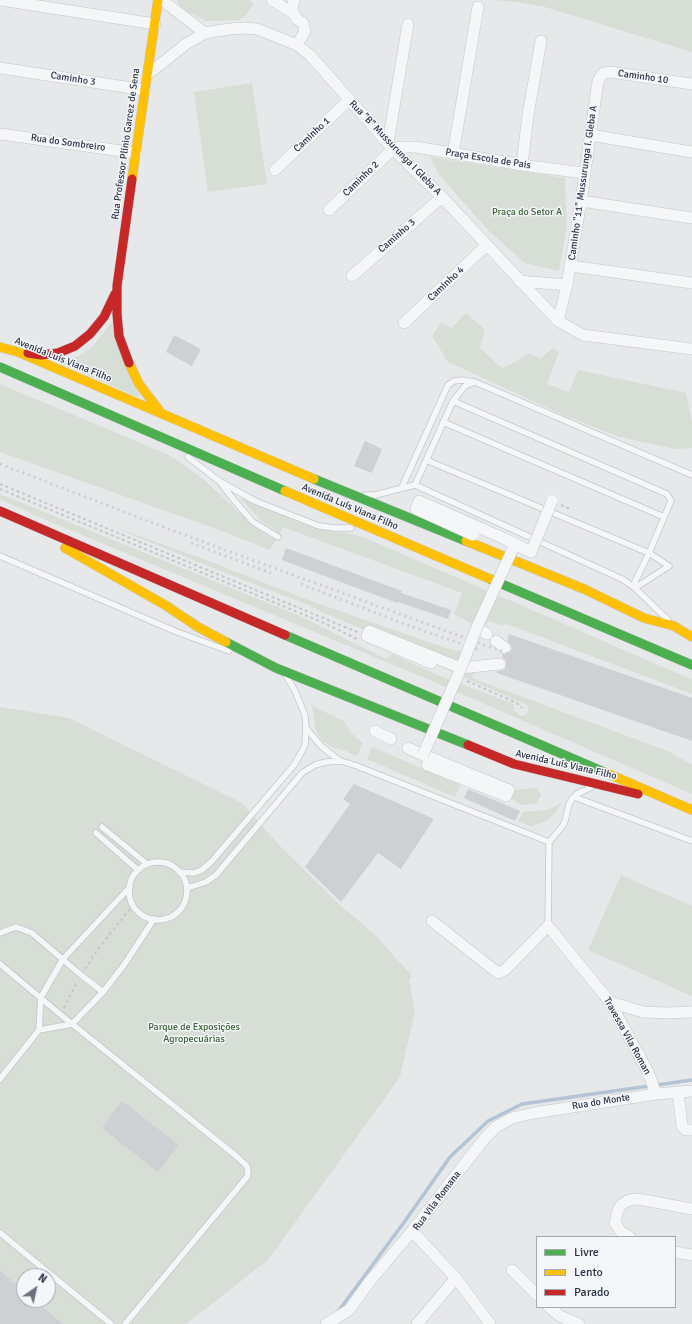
<!DOCTYPE html>
<html>
<head>
<meta charset="utf-8">
<style>
  body { margin:0 }
  #map { position:relative; width:692px; height:1324px; overflow:hidden; background:#e6e8ea; font-family:Signika,sans-serif }
  canvas { display:block }
  .legend { position:absolute; left:536px; top:1236px; width:140px; height:72px; box-sizing:border-box; background:#f4f6f9; border:1px solid #a4a8b1; margin:0; padding:5px 7px; list-style:none; font-size:12px; color:#2b3445 }
  .legend li { display:flex; align-items:center; gap:8px; height:20px }
  .legend b { width:20px; border:1px solid #a4a8b1 }
  .north { position:absolute; left:16px; top:1268px; width:40px; height:40px; box-sizing:border-box; background:#f4f6f9; border:1px solid #a4a8b1; border-radius:50%; rotate:34deg; font-size:11px; font-weight:700; line-height:16px; text-align:center; color:#2b3445 }
  .north::after { content:''; display:block; margin:auto; width:14px; height:18px; background:#6c737f; clip-path:polygon(50% 0,100% 100%,50% 72%,0 100%) }
</style>
</head>
<body>
<div id="map">
<canvas width="692" height="1324"></canvas>
<ul class="legend">
<li><b style="height:5px;background:#4caf50"></b>Livre</li>
<li><b style="height:5px;background:#ffc107"></b>Lento</li>
<li><b style="height:5px;background:#c62828"></b>Parado</li>
</ul>
<div class="north">N</div>
</div>
<script>
const g = document.querySelector('canvas').getContext('2d');
g.lineJoin = 'round';
function fill(path, color) {
  g.fillStyle = color;
  g.fill(path, 'evenodd');
}
function toPath(rows) {
  const path = new Path2D();
  for (const r of rows) {
    if (r.length === 3) {
      path.moveTo(r[0] + r[2], r[1]);
      path.arc(r[0], r[1], r[2], 0, 2 * Math.PI);
      continue;
    }
    path.moveTo(r[0], r[1]);
    for (let i = 2; i < r.length; i += 2) path.lineTo(r[i], r[i + 1]);
  }
  return path;
}
function stroke(path, color, width, dash) {
  g.strokeStyle = color;
  g.lineWidth = width;
  g.lineCap = dash ? 'butt' : 'round';
  g.setLineDash(dash || []);
  g.stroke(path);
}
function drawText(font, color, halo, rows, align = 'center') {
  g.font = font + ' Signika,sans-serif';
  g.lineWidth = 3;
  g.setLineDash([]);
  g.textBaseline = 'middle';
  g.strokeStyle = halo;
  g.fillStyle = color;
  for (const [text, x, y, turn = 0] of rows) {
    g.save();
    g.translate(x, y);
    g.rotate((+turn || 0) * Math.PI / 180);
    g.textAlign = isNaN(turn) ? turn : align;
    if (halo) g.strokeText(text, 0, 0);
    g.fillText(text, 0, 0);
    g.restore();
  }
}
const green = toPath([
  [177,0,249,0,254,4,245,16,239,20,206,21,181,8],
  [495,0,692,0,692,52,545,7,517,2],
  [252,83,267,184,208,192,194,92],
  [430,157,565,178,567,227,559,271,525,263,490,232,440,176],
  [466,313,485,330,480,348,502,368,508,366,529,353,541,359,552,348,559,352,547,384,569,392,578,370,686,393,692,422,692,448,675,449,619,437,561,414,448,362,432,336,441,322,451,328],
  [111,323,140,398,58,362,69,360,81,355,93,346],
  [0,384,169,455,203,479,256,528,274,540,279,533,261,521,240,498,300,523,326,531,347,533,363,537,555,620,692,680,692,694,507,624,502,625,488,621,483,630,454,614,462,593,283,527,270,550,222,531,0,452],
  [0,494,300,616,386,659,392,654,440,676,514,704,514,710,520,716,526,715,529,710,527,705,459,675,365,630,326,614,306,604,225,573,106,524,214,563,308,600,446,648,471,654,468,668,475,671,472,678,670,752,692,765,692,794,420,676,39,517,0,499],
  [312,706,344,721,351,733,363,743,357,756,346,751,334,748,325,743,319,737,316,730],
  [0,707,69,718,242,803,282,848,339,904,376,936,412,976,409,980,415,1011,400,1077,268,1260,186,1324,0,1324],
  [24,1276,48,1276,48,1300,24,1300],
  [372,747,460,785,455,797,367,759],
  [537,788,541,795,536,804,521,805,510,797,512,790],
  [562,803,555,813,545,822,530,826,518,821,523,812,547,810],
  [621,875,692,906,692,996,588,950]
]);
const stream = toPath([
  [337,1313,405,1221,450,1157,488,1121,522,1104,692,1080]
]);
const building = toPath([
  [174,335,201,349,192,366,166,352],
  [365,441,382,449,372,473,354,466],
  [286,548,402,591,401,593,451,610,448,619,398,602,397,603,282,560],
  [509,634,692,698,692,741,497,673,497,671,504,670,506,666,506,660,502,657,503,654,508,654,512,649,511,645,507,641],
  [354,784,434,819,401,869,378,853,341,902,305,867,350,804,343,799],
  [468,789,520,811,515,821,464,798],
  [122,1101,179,1145,158,1172,102,1128],
  [0,1271,24,1291,24,1300,34,1300,63,1324,0,1324]
]);
const path = toPath([
  [0,484,357,632],
  [0,489,324,623,357,639],
  [561,505,570,509],
  [467,681,517,703,522,708],
  [85,969,98,949,133,905],
  [64,1008,77,982]
]);
const lane = toPath([
  [453,401,667,494,671,501,649,553,633,586],
  [443,422,664,517],
  [188,457,219,481,255,501,319,526,335,528,351,528],
  [426,460,649,553,669,566,635,588],
  [220,482,233,499,253,522,278,537],
  [415,485,453,401,465,386,475,382,692,475],
  [402,487,448,385,454,381,462,380,474,382],
  [366,495,375,495,415,485,622,579,635,588,668,620],
  [0,556,177,632,229,651],
  [306,728,321,746,340,761],
  [574,797,692,841],
  [102,827,147,864],
  [96,833,138,870],
  [158,891,29],
  [180,872,194,873,202,870,212,861,294,765,300,755,305,745,306,728,305,715,294,689,286,676],
  [187,888,206,882,216,875,302,773,315,765,326,762,341,761,357,766,549,842],
  [548,926,549,842,562,827,565,821,569,804,572,799,577,794,591,787],
  [0,933,16,927,32,933,81,975,103,992],
  [0,964,61,1015,235,1155,247,1166,248,1172,247,1177,242,1183,125,1324],
  [39,1030,72,1024,103,992,124,965,154,919],
  [0,1079,39,1030,41,997,63,959,130,887],
  [0,1233,111,1324]
]);
const street = toPath([
  [0,0,155,24],
  [162,0,205,33],
  [272,0,293,13],
  [294,0,292,10,293,13,297,19,303,23,305,31,297,45],
  [0,68,145,90],
  [148,74,186,44,205,33,229,29,244,28,257,29,297,45,310,55,393,149,442,197,558,321,583,335,692,349],
  [0,134,136,153],
  [590,135,692,152],
  [388,143,408,24],
  [453,154,478,7],
  [522,165,528,115,541,41],
  [275,170,349,100],
  [581,201,692,218],
  [329,210,393,149,400,147,416,147,522,165,584,173],
  [571,266,692,283],
  [352,276,442,197],
  [519,281,567,285,581,201,598,81,601,76,604,73,610,72,692,84],
  [558,321,567,285],
  [404,323,487,245],
  [477,627,487,634],
  [496,641,505,648],
  [461,668,500,664],
  [375,731,391,739],
  [408,748,423,755,434,759,509,790,506,796,427,765],
  [432,921,498,973,505,970,548,926,610,1002,648,1072,656,1094],
  [610,1002,643,1012,666,1013,692,1012],
  [678,1092,682,1126,686,1130,692,1130],
  [412,1231,456,1278,490,1324],
  [630,1237,621,1232,615,1223,618,1210,621,1205,627,1201,634,1199,644,1200,692,1209],
  [675,1252,692,1255],
  [512,1270,537,1295],
  [549,1307,560,1316,579,1324],
  [326,1324,349,1310,370,1281,412,1231,485,1138,496,1127,512,1118,534,1113,656,1094,692,1091],
  [417,1324,456,1278]
]);
const fast = toPath([
  [0,367,285,491],
  [314,479,466,541],
  [490,579,692,665],
  [285,635,604,772],
  [226,642,276,668,468,745]
]);
const slow = toPath([
  [132,179,158,0],
  [0,347,18,352,314,479],
  [129,363,139,384,159,410],
  [285,491,490,579],
  [466,541,584,589,644,618,674,626,692,637],
  [65,548,165,605,198,627,226,642],
  [604,772,692,810]
]);
const jam = toPath([
  [28,353,41,355,58,353,75,346,90,334,104,317,115,294],
  [129,363,119,336,117,314,117,286,132,179],
  [0,511,285,635],
  [468,745,514,764,638,794]
]);
const rail = toPath([
  [0,464,174,531,293,575,493,648,692,719],
  [191,543,271,573],
  [301,584,415,628,480,650],
  [585,688,692,726]
]);
const streetBridge = toPath([
  [473,535,416,509,419,501,503,538,531,552,552,501],
  [391,643,432,660,431,663,367,636,369,631,461,668],
  [423,755,461,668,477,627,515,544]
]);
const streetNames = [
  ["Caminho 10",643,77,8],
  ["Caminho 3",73,79,9],
  ["Caminho 1",312,135,-43],
  ["Rua do Sombreiro",68,143,8],
  ["Rua Professor Plínio Garcez de Sena",126,144,-82],
  ["Rua \"B\" Mussurunga I Gleba A",395,148,46],
  ["Praça Escola de Pais",488,159,9],
  ["Caminho 2",361,179,-44],
  ["Caminho \"11\" Mussurunga I. Gleba A",583,183,-82],
  ["Caminho 3",397,236,-41],
  ["Caminho 4",446,284,-43],
  ["Avenida Luís Viana Filho",63,360,22],
  ["Avenida Luís Viana Filho",350,507,23],
  ["Avenida Luís Viana Filho",566,765,13],
  ["Travessa Vila Roman",627,1036,61],
  ["Rua do Monte",601,1102,-9],
  ["Rua Vila Romana",437,1201,-53]
];
const parkNames = [
  ["Praça do Setor A",527,212],
  ["Parque de Exposições",194,1027],
  ["Agropecuárias",194,1039]
];
fill(green, '#d6ded6');
stroke(stream, '#b4c4d5', 3.5);
fill(building, '#ced0d3');
stroke(lane, '#c4c6c8', 7);
stroke(street, '#c4c6c8', 12);
stroke(fast, '#c4c6c8', 10);
stroke(slow, '#c4c6c8', 10);
stroke(jam, '#c4c6c8', 10);
stroke(path, '#c5c6ca', 2, [3, 3]);
stroke(lane, '#f5f6f7', 5.5);
stroke(street, '#f5f6f7', 11);
stroke(fast, '#4caf50', 9);
stroke(slow, '#ffc107', 9);
stroke(jam, '#c62828', 9);
stroke(rail, '#cecfd2', 3, [2, 4]);
stroke(streetBridge, '#c4c6c8', 12, []);
stroke(streetBridge, '#f5f6f7', 11);
drawText('10px', '#2b3445', '#f4f6f9', streetNames);
drawText('10px', '#3f6138', '#f4f6f9', parkNames);
</script>
</body>
</html>
